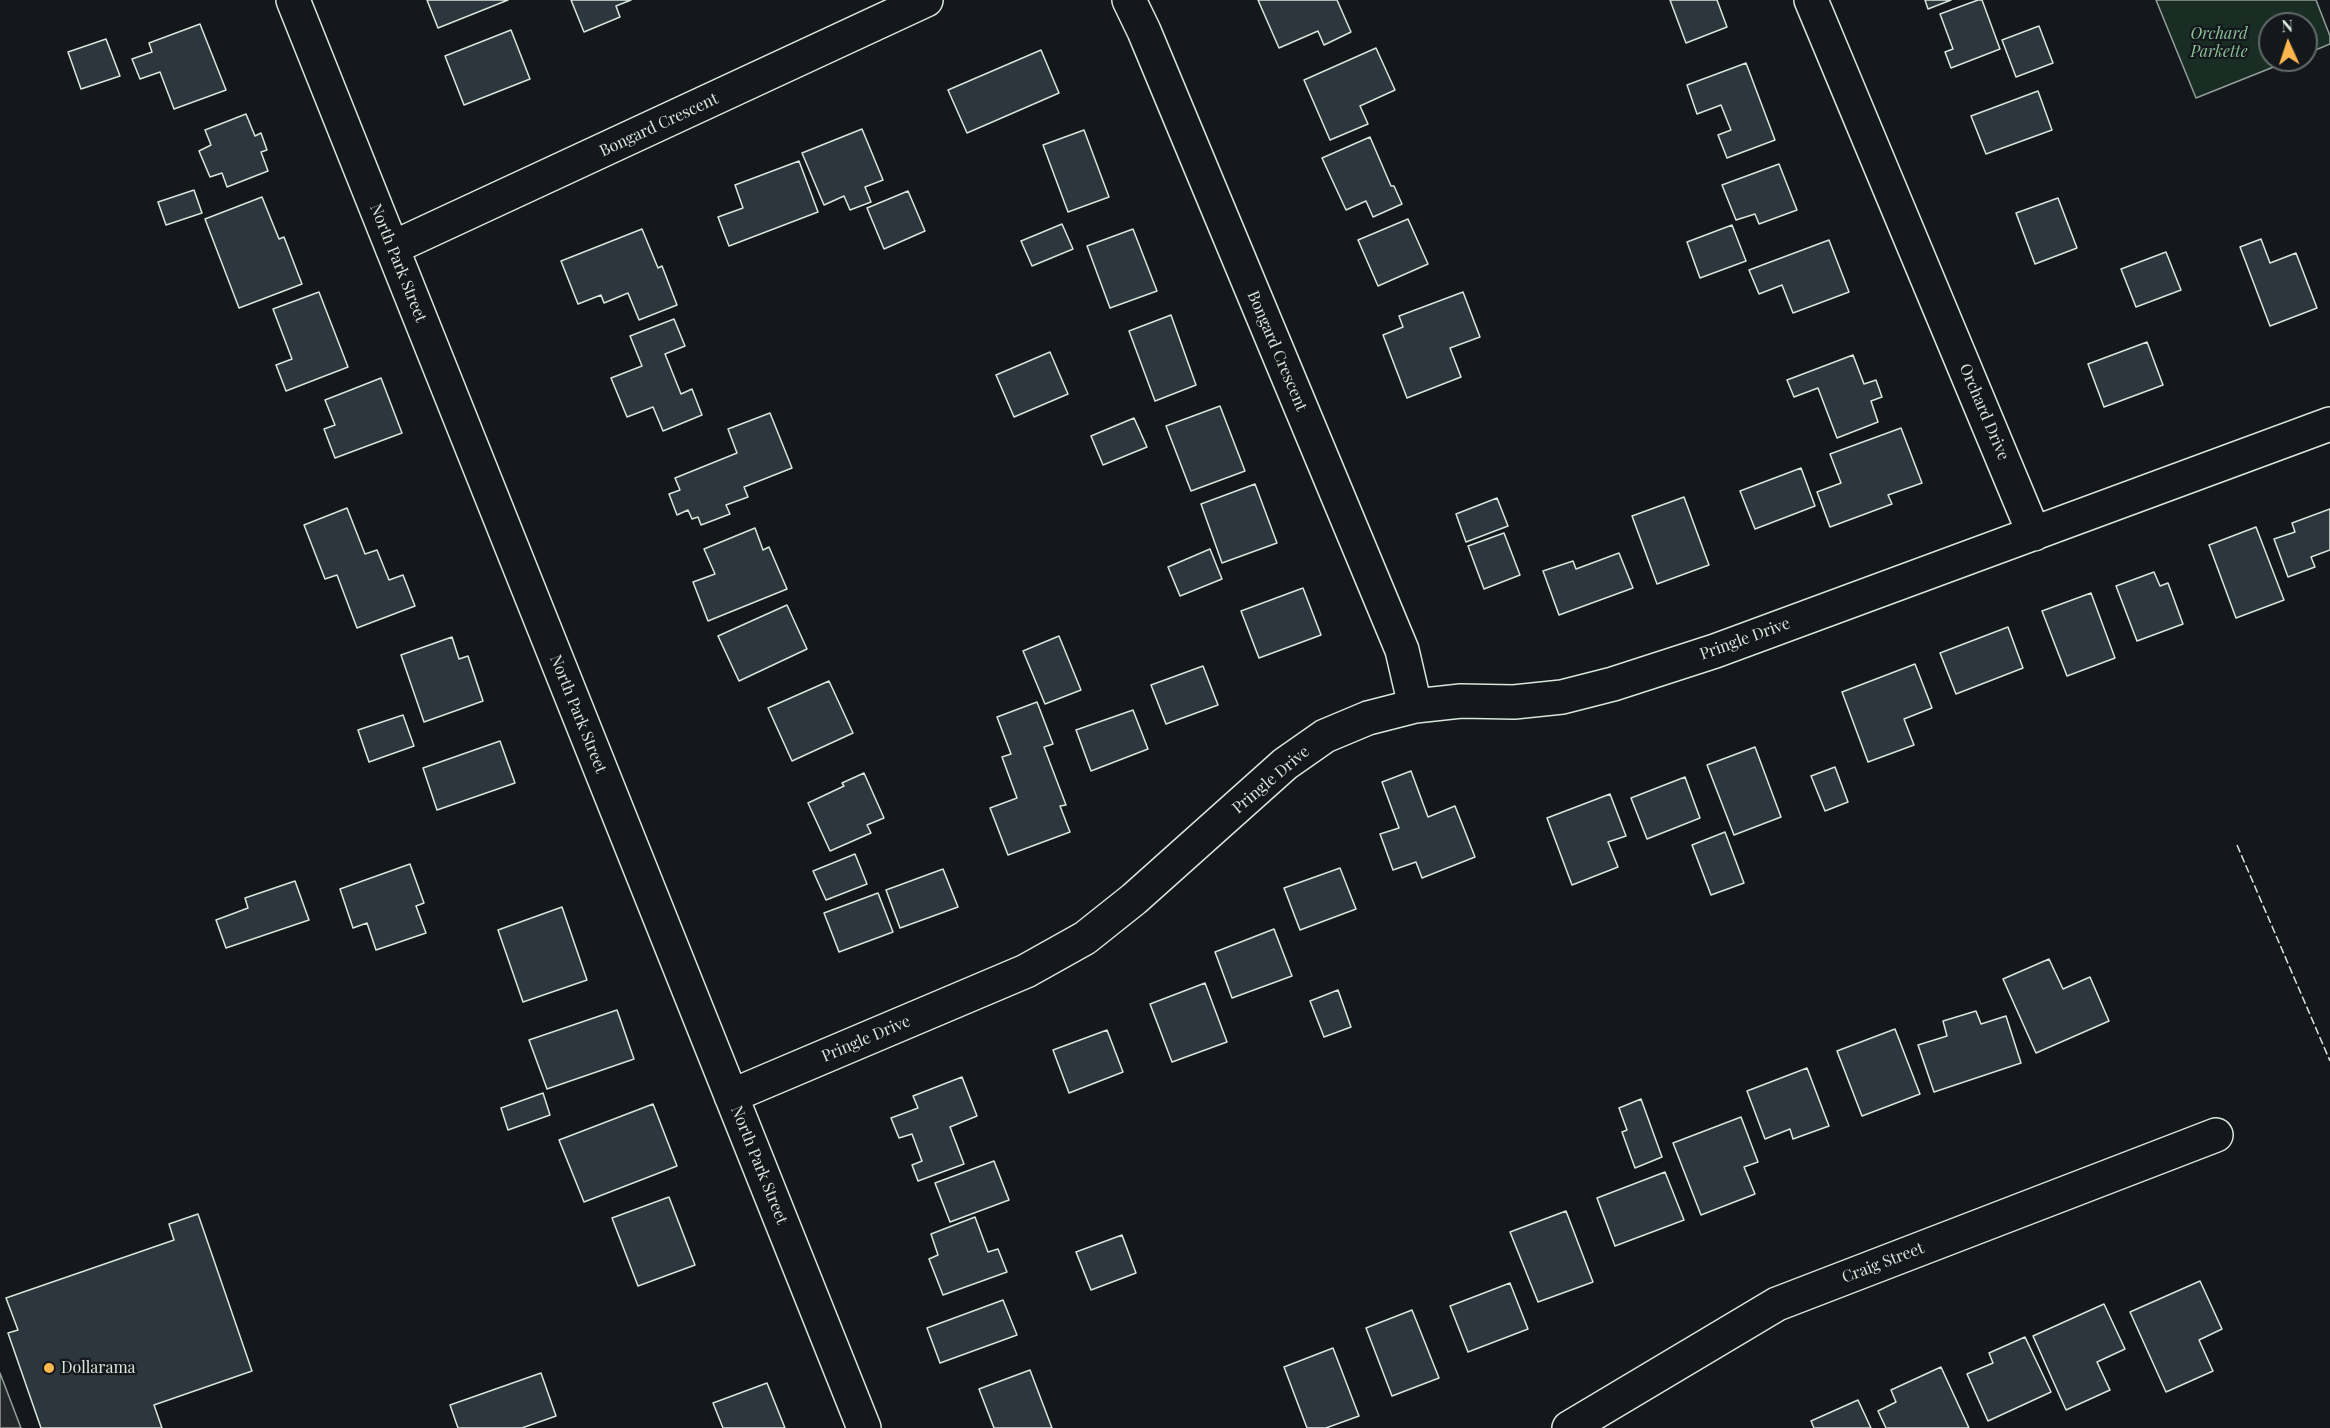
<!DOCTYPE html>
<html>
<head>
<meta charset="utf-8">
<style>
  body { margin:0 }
  #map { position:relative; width:2330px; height:1428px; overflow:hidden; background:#14181c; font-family:"Playfair Display",serif }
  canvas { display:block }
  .north { position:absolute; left:2258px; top:12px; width:60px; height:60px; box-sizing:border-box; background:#14181c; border:2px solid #626a69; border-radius:50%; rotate:357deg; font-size:16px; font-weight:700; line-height:24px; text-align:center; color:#d8e6dc }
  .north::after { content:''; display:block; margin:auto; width:21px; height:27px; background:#ffb74d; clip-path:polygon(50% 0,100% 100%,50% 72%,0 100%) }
</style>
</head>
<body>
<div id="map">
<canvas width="2330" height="1428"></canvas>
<div class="north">N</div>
</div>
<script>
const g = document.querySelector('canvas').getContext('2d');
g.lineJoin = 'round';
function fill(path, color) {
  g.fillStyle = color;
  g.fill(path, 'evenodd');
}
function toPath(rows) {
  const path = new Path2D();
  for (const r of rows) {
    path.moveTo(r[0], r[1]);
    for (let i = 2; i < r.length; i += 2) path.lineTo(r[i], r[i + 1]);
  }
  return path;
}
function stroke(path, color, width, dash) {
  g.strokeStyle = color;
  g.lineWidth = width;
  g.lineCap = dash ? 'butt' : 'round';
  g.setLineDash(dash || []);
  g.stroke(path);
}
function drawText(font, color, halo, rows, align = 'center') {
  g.font = font + ' "Playfair Display",serif';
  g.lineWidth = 4.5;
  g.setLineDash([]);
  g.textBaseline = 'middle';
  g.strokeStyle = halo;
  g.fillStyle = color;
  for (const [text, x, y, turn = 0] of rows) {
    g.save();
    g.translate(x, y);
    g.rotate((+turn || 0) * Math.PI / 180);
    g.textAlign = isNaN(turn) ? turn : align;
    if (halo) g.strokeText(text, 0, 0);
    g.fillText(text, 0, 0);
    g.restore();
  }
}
const green = toPath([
  [2156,0,2316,0,2330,36,2330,44,2306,54,2306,24,2270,24,2270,60,2291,60,2196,98,2156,0]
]);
const parking = toPath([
  [0,1373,21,1428,0,1428,0,1373]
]);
const building = toPath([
  [427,0,508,0,438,28,427,0],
  [571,0,631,0,616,6,620,17,584,32,571,0],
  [1258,0,1337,0,1351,32,1324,45,1318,31,1279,48,1258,0],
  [1670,0,1717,0,1727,27,1686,43,1670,0],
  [1925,0,1951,0,1928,9,1925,0],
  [1978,0,1982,0,2000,49,1951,68,1945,52,1953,49,1940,14,1978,0],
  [200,24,226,90,174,109,160,72,140,79,132,59,152,52,149,43,200,24],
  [2039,26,2053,63,2016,77,2002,40,2039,26],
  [511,30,530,79,464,105,445,56,511,30],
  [106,39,120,76,81,89,68,52,106,39],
  [1376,48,1395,90,1360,106,1368,124,1330,140,1304,80,1376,48],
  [1041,50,1059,93,967,133,948,90,1041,50],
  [1746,63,1775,140,1727,158,1718,135,1731,130,1721,105,1697,114,1687,85,1746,63],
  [2038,91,2052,130,1986,154,1971,116,2038,91],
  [246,114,255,136,261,133,267,150,261,152,268,171,227,187,222,173,210,177,199,151,211,145,205,130,246,114],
  [862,129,883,180,865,187,871,202,850,210,844,196,824,205,802,153,862,129],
  [1084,130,1109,197,1068,212,1043,145,1084,130],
  [1370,137,1391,186,1394,186,1402,204,1373,217,1366,201,1346,210,1322,158,1370,137],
  [799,161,818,212,729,246,718,217,743,208,735,185,799,161],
  [1779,164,1797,210,1759,224,1755,214,1736,220,1722,185,1779,164],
  [194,190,202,213,166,225,158,202,194,190],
  [908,191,925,231,884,249,867,208,908,191],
  [262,197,279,239,284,237,302,284,239,308,205,219,262,197],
  [2058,198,2077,248,2035,264,2016,213,2058,198],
  [1408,219,1428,264,1378,286,1358,240,1408,219],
  [1062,224,1073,249,1032,266,1021,241,1062,224],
  [1732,225,1746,261,1700,278,1687,242,1732,225],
  [642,229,658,268,662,266,677,305,639,320,628,293,604,303,601,295,578,304,561,261,642,229],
  [1133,229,1157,291,1110,308,1087,246,1133,229],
  [2261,239,2270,263,2296,253,2317,308,2270,326,2240,247,2261,239],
  [1829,240,1849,292,1793,313,1782,285,1759,294,1749,270,1829,240],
  [2166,252,2181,290,2136,307,2121,269,2166,252],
  [319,292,348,367,286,391,276,365,292,359,273,309,319,292],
  [1463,292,1480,337,1450,348,1461,377,1407,398,1383,335,1403,327,1399,316,1463,292],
  [1171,315,1196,385,1155,401,1129,331,1171,315],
  [674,319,685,346,665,354,681,394,692,389,702,415,663,431,653,407,627,417,611,378,642,366,630,336,674,319],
  [2147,342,2163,385,2104,407,2088,364,2147,342],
  [1050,352,1068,394,1014,417,996,375,1050,352],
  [1853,355,1864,384,1876,380,1882,397,1871,401,1878,422,1837,438,1818,388,1794,397,1787,380,1853,355],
  [381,378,402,433,335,458,324,429,335,425,325,400,381,378],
  [1220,406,1245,471,1191,491,1166,426,1220,406],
  [770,413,792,468,744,487,748,497,726,505,730,514,701,525,698,517,692,519,688,510,677,515,669,494,680,490,675,478,737,453,728,429,770,413],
  [1134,418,1147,447,1103,465,1091,436,1134,418],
  [1901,428,1922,483,1888,495,1892,504,1830,527,1817,492,1841,483,1830,454,1901,428],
  [1801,468,1815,506,1755,529,1740,491,1801,468],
  [1255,484,1277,543,1222,563,1201,504,1255,484],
  [1684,497,1709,565,1657,584,1632,516,1684,497],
  [1497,498,1508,526,1466,542,1456,514,1497,498],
  [347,508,365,554,377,550,389,580,403,575,415,606,357,628,337,575,325,579,304,525,347,508],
  [2330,509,2330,550,2311,557,2315,567,2288,577,2274,539,2295,532,2292,523,2330,509],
  [2256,527,2284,600,2236,618,2209,545,2256,527],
  [755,528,763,550,769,547,787,589,708,621,693,582,715,574,704,549,755,528],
  [1504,533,1520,575,1484,589,1468,546,1504,533],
  [1210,549,1222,579,1180,596,1168,567,1210,549],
  [1619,553,1633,588,1559,615,1543,571,1573,561,1576,569,1619,553],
  [2154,572,2160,586,2168,583,2183,624,2137,641,2116,586,2154,572],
  [1303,588,1321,635,1259,658,1241,611,1303,588],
  [2091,593,2115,658,2067,676,2042,611,2091,593],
  [787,605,807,649,739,681,718,636,787,605],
  [2008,627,2023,668,1956,694,1940,653,2008,627],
  [1059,636,1081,690,1045,704,1023,651,1059,636],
  [452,637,459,659,468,656,483,701,424,722,401,655,452,637],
  [1915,664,1932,708,1904,719,1914,745,1868,762,1842,692,1915,664],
  [1203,666,1218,705,1166,724,1151,685,1203,666],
  [829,681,853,733,792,761,768,708,829,681],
  [1037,702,1053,744,1044,747,1066,805,1060,806,1070,832,1008,855,990,808,1017,798,1002,757,1011,754,997,717,1037,702],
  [1133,710,1148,749,1091,771,1076,730,1133,710],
  [403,715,414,746,369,762,358,730,403,715],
  [500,741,515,783,437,810,423,768,500,741],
  [1755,747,1781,817,1734,835,1707,765,1755,747],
  [1835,767,1848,802,1825,811,1811,776,1835,767],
  [1411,771,1428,817,1455,806,1475,857,1422,878,1416,862,1393,870,1380,834,1399,828,1382,782,1411,771],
  [864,773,884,818,867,825,871,833,830,851,808,803,844,786,842,783,864,773],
  [1685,777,1700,818,1647,839,1631,798,1685,777],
  [1610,794,1626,836,1608,842,1618,867,1572,885,1547,818,1610,794],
  [1725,832,1744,883,1711,895,1692,845,1725,832],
  [855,854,867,884,826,900,813,871,855,854],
  [410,864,424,903,416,906,426,933,376,950,367,923,353,928,340,889,410,864],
  [1340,868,1356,909,1300,930,1284,888,1340,868],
  [943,869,958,907,900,928,886,890,943,869],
  [295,881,309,920,226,948,216,920,248,908,245,898,295,881],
  [878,893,893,932,839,952,824,913,878,893],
  [562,907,587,980,523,1002,498,930,562,907],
  [1274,929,1292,976,1232,998,1215,952,1274,929],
  [2049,959,2063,989,2090,977,2109,1021,2036,1053,2003,979,2049,959],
  [1205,983,1227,1042,1172,1062,1150,1004,1205,983],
  [1338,990,1351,1027,1324,1037,1310,1001,1338,990],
  [617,1010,634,1059,547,1089,529,1040,617,1010],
  [1976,1011,1981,1024,2006,1016,2021,1063,1934,1092,1918,1045,1947,1036,1943,1021,1976,1011],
  [1895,1029,1920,1094,1862,1116,1837,1051,1895,1029],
  [1107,1030,1123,1072,1069,1093,1053,1050,1107,1030],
  [1807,1068,1829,1126,1793,1139,1790,1129,1765,1139,1747,1091,1807,1068],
  [962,1077,977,1116,950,1127,964,1164,918,1181,912,1165,922,1161,912,1134,899,1138,891,1118,918,1108,913,1096,962,1077],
  [543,1093,550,1115,508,1130,501,1108,543,1093],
  [1641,1099,1662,1157,1635,1168,1622,1132,1627,1130,1619,1108,1641,1099],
  [653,1104,677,1166,584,1202,559,1140,653,1104],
  [1741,1117,1758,1162,1744,1167,1755,1194,1701,1215,1673,1143,1741,1117],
  [994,1161,1009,1200,950,1222,935,1183,994,1161],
  [1665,1172,1684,1220,1615,1246,1597,1198,1665,1172],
  [669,1197,695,1265,638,1286,612,1218,669,1197],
  [1566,1211,1593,1282,1538,1302,1510,1232,1566,1211],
  [198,1214,252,1371,154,1405,162,1428,41,1428,8,1333,18,1330,6,1298,174,1240,169,1224,198,1214],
  [975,1217,988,1252,998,1249,1007,1272,943,1295,929,1259,938,1255,931,1234,975,1217],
  [1122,1235,1136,1273,1091,1290,1076,1252,1122,1235],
  [2200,1281,2222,1329,2199,1340,2213,1371,2166,1392,2130,1312,2200,1281],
  [1510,1283,1528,1329,1468,1352,1450,1306,1510,1283],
  [1003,1300,1017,1335,940,1363,927,1328,1003,1300],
  [2104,1304,2125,1349,2097,1362,2110,1390,2066,1410,2033,1336,2104,1304],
  [1412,1310,1439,1378,1392,1396,1366,1328,1412,1310],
  [2025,1337,2051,1392,1988,1421,1967,1374,1993,1363,1989,1353,2025,1337],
  [1333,1348,1359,1416,1326,1428,1307,1428,1284,1367,1333,1348],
  [1941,1367,1969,1428,1886,1428,1878,1411,1896,1402,1891,1390,1941,1367],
  [1030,1370,1052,1428,994,1428,979,1389,1030,1370],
  [541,1373,556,1416,522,1428,458,1428,450,1405,541,1373],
  [767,1383,785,1428,723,1428,713,1403,767,1383],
  [1858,1400,1871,1428,1814,1428,1811,1421,1858,1400]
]);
const minor = toPath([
  [293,0,864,1428],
  [1129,0,1144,31,1402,650,1415,706],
  [1811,0,2034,534],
  [392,248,926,0],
  [731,1096,1026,971,1085,938,1134,899,1285,764,1325,736,1368,718,1415,706,1461,701,1514,702,1562,697,1613,684,1715,651,2330,424],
  [1569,1428,1777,1304,2216,1135]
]);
const fence = toPath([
  [2237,845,2330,1061]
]);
const markers = [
  [49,1368,6,"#ffb74d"]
];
const parkNames = [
  ["Orchard",2219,34],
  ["Parkette",2219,52]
];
const streetNames = [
  ["Bongard Crescent",659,125,-25],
  ["North Park Street",398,263,68],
  ["Bongard Crescent",1277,351,67],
  ["Orchard Drive",1984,412,67],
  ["Pringle Drive",1745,639,-20],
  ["North Park Street",578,714,68],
  ["Pringle Drive",1271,780,-40],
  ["Pringle Drive",866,1039,-23],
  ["North Park Street",759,1165,68],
  ["Craig Street",1883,1263,-21]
];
const poiNames = [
  ["Dollarama",61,1368]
];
fill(green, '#1a2d24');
stroke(green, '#939e99', 1.5);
fill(parking, '#24282b');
stroke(parking, '#939e99', 1.5);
fill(building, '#2c363c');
stroke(building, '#d8e6dc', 1.5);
stroke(minor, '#d8e6dc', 36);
stroke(minor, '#14181c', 33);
stroke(fence, '#d8e6dc', 1.5, [8, 3]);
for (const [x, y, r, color] of markers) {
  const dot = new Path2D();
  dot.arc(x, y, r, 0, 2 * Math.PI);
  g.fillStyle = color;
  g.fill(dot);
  stroke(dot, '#14181c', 2);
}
drawText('italic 16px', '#8ac095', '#14181c', parkNames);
drawText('16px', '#d8e6dc', '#14181c', streetNames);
drawText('16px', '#d8e6dc', '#14181c', poiNames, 'left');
</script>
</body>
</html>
